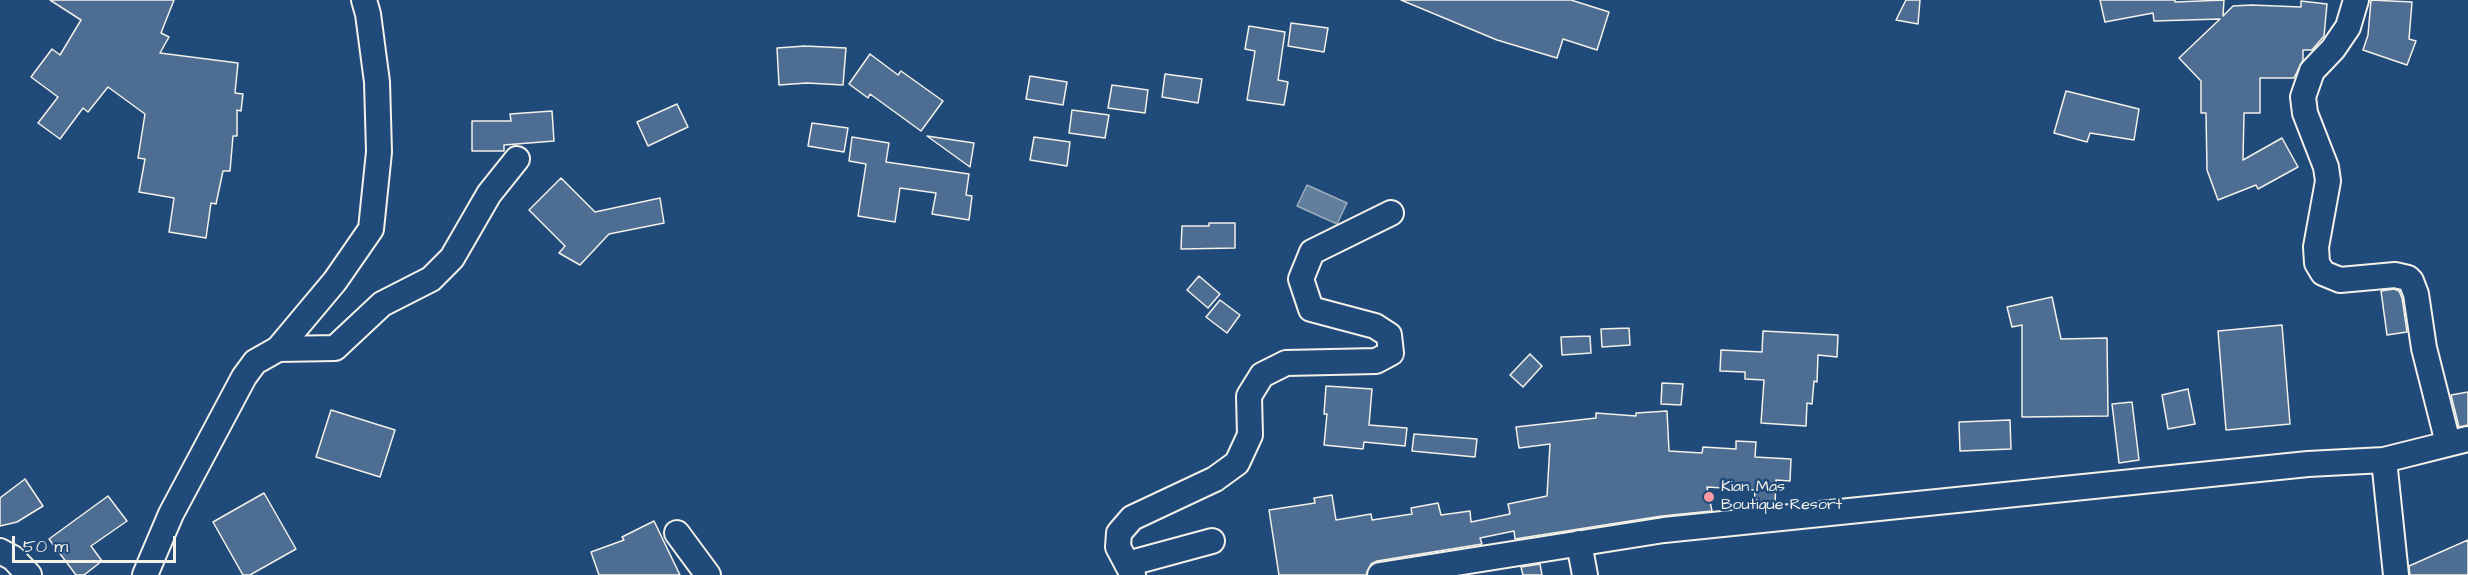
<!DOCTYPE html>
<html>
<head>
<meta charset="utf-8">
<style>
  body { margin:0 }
  #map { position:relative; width:2468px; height:575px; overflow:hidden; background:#1f4a7a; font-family:"Architects Daughter",sans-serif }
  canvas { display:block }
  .scale { position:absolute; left:12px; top:536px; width:164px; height:27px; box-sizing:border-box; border:3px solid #f4f1e8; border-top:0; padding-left:8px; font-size:18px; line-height:21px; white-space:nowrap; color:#f4f1e8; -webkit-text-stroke:4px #1f4a7a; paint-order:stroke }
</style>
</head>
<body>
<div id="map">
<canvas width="2468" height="575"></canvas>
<div class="scale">50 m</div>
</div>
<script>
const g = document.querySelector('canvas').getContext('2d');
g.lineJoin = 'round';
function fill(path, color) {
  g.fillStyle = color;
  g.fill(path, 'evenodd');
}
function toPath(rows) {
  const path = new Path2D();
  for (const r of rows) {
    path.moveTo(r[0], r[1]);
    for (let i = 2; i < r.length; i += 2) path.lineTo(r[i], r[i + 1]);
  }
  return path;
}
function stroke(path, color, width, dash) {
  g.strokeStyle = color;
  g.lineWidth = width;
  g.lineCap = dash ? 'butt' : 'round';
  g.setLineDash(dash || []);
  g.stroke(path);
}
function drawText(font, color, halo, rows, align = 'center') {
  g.font = font + ' "Architects Daughter",sans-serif';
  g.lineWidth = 5;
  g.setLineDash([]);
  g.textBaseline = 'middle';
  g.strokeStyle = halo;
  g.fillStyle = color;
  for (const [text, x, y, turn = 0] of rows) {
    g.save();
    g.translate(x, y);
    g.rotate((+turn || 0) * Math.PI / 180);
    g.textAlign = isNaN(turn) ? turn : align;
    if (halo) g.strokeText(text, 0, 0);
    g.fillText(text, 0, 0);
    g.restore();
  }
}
const water = toPath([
  [1307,185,1347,203,1337,224,1297,206,1307,185]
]);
const building = toPath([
  [50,0,174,0,161,33,169,37,160,53,238,63,235,93,243,94,241,111,237,110,237,136,233,136,230,171,223,171,216,204,211,203,206,238,169,232,174,198,139,192,145,159,138,158,145,114,108,87,88,112,83,108,60,139,38,123,58,97,31,77,52,49,60,55,81,20,50,0],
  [1401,0,1571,0,1609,12,1597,50,1563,39,1557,58,1497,40,1401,0],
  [1906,0,1920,0,1918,24,1896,20,1906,0],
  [2100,0,2175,0,2175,2,2224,0,2223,16,2233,6,2251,5,2301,7,2301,1,2327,4,2324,36,2312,50,2303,50,2303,60,2294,78,2260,78,2260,113,2244,113,2243,160,2282,138,2298,167,2258,189,2256,185,2218,200,2207,170,2206,113,2201,113,2201,81,2179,58,2220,19,2154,21,2153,13,2105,22,2100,0],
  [2371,0,2412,2,2409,39,2416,41,2407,65,2363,50,2368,35,2371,0],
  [1291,23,1328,28,1324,52,1288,46,1291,23],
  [1249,26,1285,32,1278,80,1288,82,1284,105,1247,100,1255,51,1245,49,1249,26],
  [805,46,846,48,843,85,807,83,779,85,777,48,805,46],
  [870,54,898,75,901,71,943,101,921,131,870,94,868,98,849,84,870,54],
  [1165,74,1202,79,1198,103,1162,97,1165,74],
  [1030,76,1067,82,1063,105,1026,99,1030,76],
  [1112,85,1148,90,1145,113,1108,108,1112,85],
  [2066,91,2139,109,2134,140,2090,133,2087,142,2054,133,2066,91],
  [677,104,688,127,648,146,637,122,677,104],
  [1072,110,1109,115,1105,138,1069,133,1072,110],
  [552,111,554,141,504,145,504,151,472,151,472,121,511,121,510,114,552,111],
  [812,123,848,128,844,152,808,146,812,123],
  [927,136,974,143,970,167,927,136],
  [852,137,889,143,886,162,969,174,966,195,972,196,969,220,932,214,936,193,900,188,895,222,858,216,866,164,849,161,852,137],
  [1034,137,1070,142,1067,166,1030,160,1034,137],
  [561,178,595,212,660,198,664,223,609,234,580,265,559,253,565,246,529,210,561,178],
  [1209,223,1235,223,1235,248,1181,249,1182,226,1209,226,1209,223],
  [1199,276,1220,294,1208,308,1187,290,1199,276],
  [2394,289,2399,291,2402,298,2407,332,2387,335,2381,291,2394,289],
  [2052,297,2061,339,2107,338,2108,416,2022,417,2022,325,2012,327,2007,307,2052,297],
  [1220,300,1240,315,1227,333,1206,317,1220,300],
  [2282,325,2290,424,2226,430,2218,331,2282,325],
  [1629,328,1630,345,1602,347,1601,329,1629,328],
  [1763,331,1838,335,1837,357,1818,355,1817,382,1814,381,1812,404,1807,403,1806,426,1761,423,1764,380,1745,379,1745,372,1720,371,1721,350,1762,352,1763,331],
  [1590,336,1591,353,1562,355,1561,337,1590,336],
  [1530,354,1542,366,1523,387,1510,375,1530,354],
  [1662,383,1683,384,1681,405,1661,404,1662,383],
  [1326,386,1372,389,1369,425,1407,428,1405,446,1364,442,1363,449,1324,445,1327,414,1324,414,1326,386],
  [2188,389,2195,424,2168,429,2162,395,2188,389],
  [2468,392,2468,425,2459,427,2451,395,2468,392],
  [2132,402,2139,460,2119,463,2112,404,2132,402],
  [331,410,395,430,380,477,316,457,331,410],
  [1667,411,1669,451,1702,453,1703,447,1736,449,1736,441,1756,442,1755,457,1791,459,1790,481,1776,480,1775,504,1754,506,1755,490,1707,487,1712,511,1662,516,1515,539,1514,531,1480,538,1482,544,1377,561,1371,564,1366,575,1279,575,1269,510,1315,503,1314,498,1332,495,1336,520,1371,514,1372,520,1412,514,1411,508,1438,503,1441,515,1470,511,1471,522,1510,514,1508,504,1547,496,1550,444,1519,448,1516,427,1596,418,1596,413,1636,416,1636,413,1667,411],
  [2010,420,2011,449,1960,451,1959,422,2010,420],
  [1414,434,1477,439,1475,457,1412,451,1414,434],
  [25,479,43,506,17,522,0,526,0,498,25,479],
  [264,493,296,549,250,575,243,575,213,522,264,493],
  [108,496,127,521,91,546,102,561,84,575,76,575,49,539,108,496],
  [654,521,680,575,599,575,591,552,624,540,622,537,654,521],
  [2468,540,2468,575,2410,575,2409,566,2468,540],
  [1540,564,1542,575,1523,575,1521,567,1540,564]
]);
const minor = toPath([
  [2356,0,2348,27,2333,49,2312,71,2303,97,2305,113,2326,167,2328,181,2316,247,2317,263,2323,273,2340,280,2395,275,2408,278,2411,281,2416,294,2424,348,2448,443],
  [278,349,335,281,371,229,379,152,377,82,368,14,364,0],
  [2384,460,2396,575],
  [677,533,708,575],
  [1579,543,1585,575],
  [0,551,13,558,29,575],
  [1127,564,1212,541],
  [145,575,171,514,244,377,255,362,278,349,335,348,382,304,431,279,452,258,489,194,517,159],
  [1133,575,1118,547,1119,533,1132,518,1215,479,1237,463,1250,435,1249,396,1262,375,1286,363,1376,361,1391,353,1389,335,1375,326,1311,309,1301,279,1312,252,1391,213],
  [1380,575,1664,530,2308,464,2384,460,2468,439]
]);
const markers = [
  [1709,497,6,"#ff9aa2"]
];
const poiNames = [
  ["Kian Mas",1721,488],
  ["Boutique Resort",1721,506]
];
fill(water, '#627e9d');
stroke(water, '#9cacbb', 1.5);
fill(building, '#4d6e92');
stroke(building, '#f4f1e8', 1.5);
stroke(minor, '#f4f1e8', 28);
stroke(minor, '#1f4a7a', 24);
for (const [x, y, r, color] of markers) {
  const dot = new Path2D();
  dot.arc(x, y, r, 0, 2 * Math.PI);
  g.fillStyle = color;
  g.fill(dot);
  stroke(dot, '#1f4a7a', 2);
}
drawText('16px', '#f4f1e8', '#1f4a7a', poiNames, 'left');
</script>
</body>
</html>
